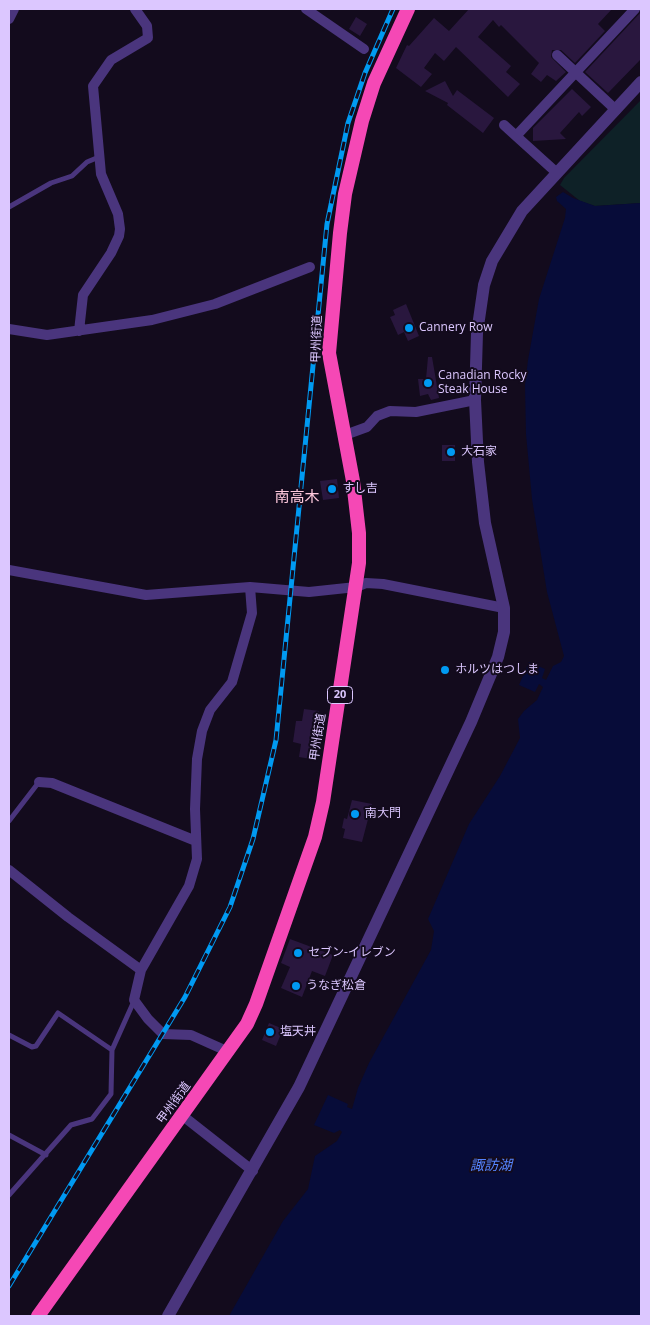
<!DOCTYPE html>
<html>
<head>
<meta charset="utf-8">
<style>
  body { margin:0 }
  #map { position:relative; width:650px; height:1325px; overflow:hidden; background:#130b1d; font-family:"Open Sans",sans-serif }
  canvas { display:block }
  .frame { position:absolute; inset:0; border:10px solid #dcc7ff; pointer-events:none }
</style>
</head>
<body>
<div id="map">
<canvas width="650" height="1325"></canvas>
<div class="frame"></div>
</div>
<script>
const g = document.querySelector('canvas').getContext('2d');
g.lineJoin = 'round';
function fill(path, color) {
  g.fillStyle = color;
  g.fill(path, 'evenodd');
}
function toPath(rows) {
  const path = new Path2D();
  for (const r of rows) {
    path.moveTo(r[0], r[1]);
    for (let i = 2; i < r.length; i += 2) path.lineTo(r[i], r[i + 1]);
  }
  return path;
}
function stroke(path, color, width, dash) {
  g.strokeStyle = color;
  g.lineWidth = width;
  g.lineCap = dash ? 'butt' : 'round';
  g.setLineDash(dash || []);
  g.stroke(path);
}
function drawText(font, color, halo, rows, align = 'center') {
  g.font = font + ' "Open Sans","Noto Sans JP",sans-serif';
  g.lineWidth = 4;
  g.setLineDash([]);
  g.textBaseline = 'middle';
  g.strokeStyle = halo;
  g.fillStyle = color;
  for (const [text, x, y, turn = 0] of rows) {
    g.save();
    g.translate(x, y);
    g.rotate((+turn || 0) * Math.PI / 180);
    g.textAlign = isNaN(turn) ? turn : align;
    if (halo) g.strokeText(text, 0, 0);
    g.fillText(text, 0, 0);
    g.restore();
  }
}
const green = toPath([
  [641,100,641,203,595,206,580,201,560,185,564,178]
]);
const water = toPath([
  [563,192,573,198,595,206,641,203,641,1316,229,1316,283,1221,308,1189,315,1156,337,1141,342,1132,340,1130,334,1133,314,1125,328,1095,348,1104,347,1107,352,1109,358,1088,369,1063,431,950,434,931,428,919,469,824,500,776,520,738,518,719,524,711,537,700,543,687,539,684,535,692,519,685,529,662,545,669,542,678,546,680,553,666,561,662,564,656,547,592,532,499,526,434,525,385,528,360,539,299,565,218,566,209,557,201,556,197]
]);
const building = toPath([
  [469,9,612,9,598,24,605,31,575,63,561,50,552,50,551,57,566,72,556,81,547,75,541,82,531,74,539,63,501,25,499,27,493,20,478,37,511,66,506,72,520,84,508,97,456,47,444,61,435,53,424,68,432,74,421,87,396,68,407,45,409,46,434,18,449,31],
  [641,12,641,59,608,93,585,72],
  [356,17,367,24,360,36,349,29],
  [445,81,453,96,457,90,494,118,483,133,447,105,448,103,425,91],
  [572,89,591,107,582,116,579,112,560,133,566,139,533,141,533,128],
  [406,304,419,336,408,341,404,332,398,335,390,317,395,315,393,310],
  [428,357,432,357,439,398,431,400,428,394,420,396,418,379,426,379],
  [442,445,455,445,455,461,442,461],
  [337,479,339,498,323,500,320,481],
  [304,709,319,711,311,759,299,757,301,744,293,742,296,721,302,721],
  [352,800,372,804,362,842,343,838,345,829,342,828,344,818,347,819],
  [290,939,333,955,325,976,312,971,302,997,281,988,290,967,281,963],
  [269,1023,283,1029,276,1046,262,1040]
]);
const service = toPath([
  [9,207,51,183,72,176,87,162,99,157],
  [9,821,39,782],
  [9,1035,32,1047,36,1046,58,1013,112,1050],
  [9,1135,46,1155],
  [9,1195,71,1125,92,1119,111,1094,112,1050,134,1001]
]);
const minor = toPath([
  [306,9,364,49],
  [9,19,14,9],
  [557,55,616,110],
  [504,125,516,136],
  [557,173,516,136,635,9],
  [9,329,47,335,152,320,215,304,310,267],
  [79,331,83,295,111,253,119,236,120,229,118,214,101,174,93,86,111,60,148,38,147,26,135,9],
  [345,435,367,427,377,416,390,411,416,412,475,400],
  [9,570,146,595,250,587,309,592,356,587,366,583,383,584,504,608],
  [39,782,52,783,196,841],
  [9,870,68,917,141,970],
  [229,1052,191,1035,163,1034,148,1019,134,1000,141,970,189,886,197,859,195,809,197,759,202,731,210,710,232,682,252,613,250,587],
  [183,1116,253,1171]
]);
const tertiary = toPath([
  [168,1316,299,1087,471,722,498,657,504,632,504,608,485,523,478,462,475,400,477,333,484,285,492,261,522,211,641,82]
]);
const trunk = toPath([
  [38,1316,247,1024,256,1004,315,837,323,802,359,563,359,533,353,481,329,353,340,233,345,194,362,121,374,83,408,9]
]);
const rail = toPath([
  [9,1286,185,997,230,907,253,839,276,740,327,224,348,123,365,73,393,9]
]);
const markers = [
  [409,328,5,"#009af2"],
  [428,383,5,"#009af2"],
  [451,452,5,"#009af2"],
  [332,489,5,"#009af2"],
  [445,670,5,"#009af2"],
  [355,814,5,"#009af2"],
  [298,953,5,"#009af2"],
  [296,986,5,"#009af2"],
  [270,1032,5,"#009af2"]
];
const shields = [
  [340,695,25]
];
const shieldNames = [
  ["20",340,695]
];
const poiNames = [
  ["Cannery Row",419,328],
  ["Canadian Rocky",438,376],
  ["Steak House",438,390],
  ["大石家",461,452],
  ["すし吉",342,489],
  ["ホルツはつしま",455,670],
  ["南大門",365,814],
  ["セブン-イレブン",308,953],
  ["うなぎ松倉",306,986],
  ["塩天丼",280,1032]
];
const streetNames = [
  ["甲州街道",317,339,-88],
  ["甲州街道",318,737,-81],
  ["甲州街道",174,1103,-54]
];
const waterNames = [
  ["諏訪湖",491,1166]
];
const quarterNames = [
  ["南高木",297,498]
];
fill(green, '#0e2127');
fill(water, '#070c39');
fill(building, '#29173e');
stroke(service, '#4a357d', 5);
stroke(minor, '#4a357d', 10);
stroke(tertiary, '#4a357d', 12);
stroke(trunk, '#f548b5', 14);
stroke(rail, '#009af2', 5);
stroke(rail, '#130b1d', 3, [9]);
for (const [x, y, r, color] of markers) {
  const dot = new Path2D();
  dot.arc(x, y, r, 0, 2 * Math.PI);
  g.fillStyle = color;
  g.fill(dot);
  stroke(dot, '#130b1d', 2);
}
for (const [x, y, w] of shields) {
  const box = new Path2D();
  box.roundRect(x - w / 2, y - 8.5, w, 17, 4);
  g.fillStyle = '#130b1d';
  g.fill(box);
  stroke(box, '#dcc7ff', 1);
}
drawText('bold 11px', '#dcc7ff', null, shieldNames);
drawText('12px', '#dcc7ff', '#130b1d', poiNames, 'left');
drawText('12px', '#dcc7ff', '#130b1d', streetNames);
drawText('italic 14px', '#5584ff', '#130b1d', waterNames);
drawText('15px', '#ffc9dd', '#130b1d', quarterNames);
</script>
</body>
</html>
